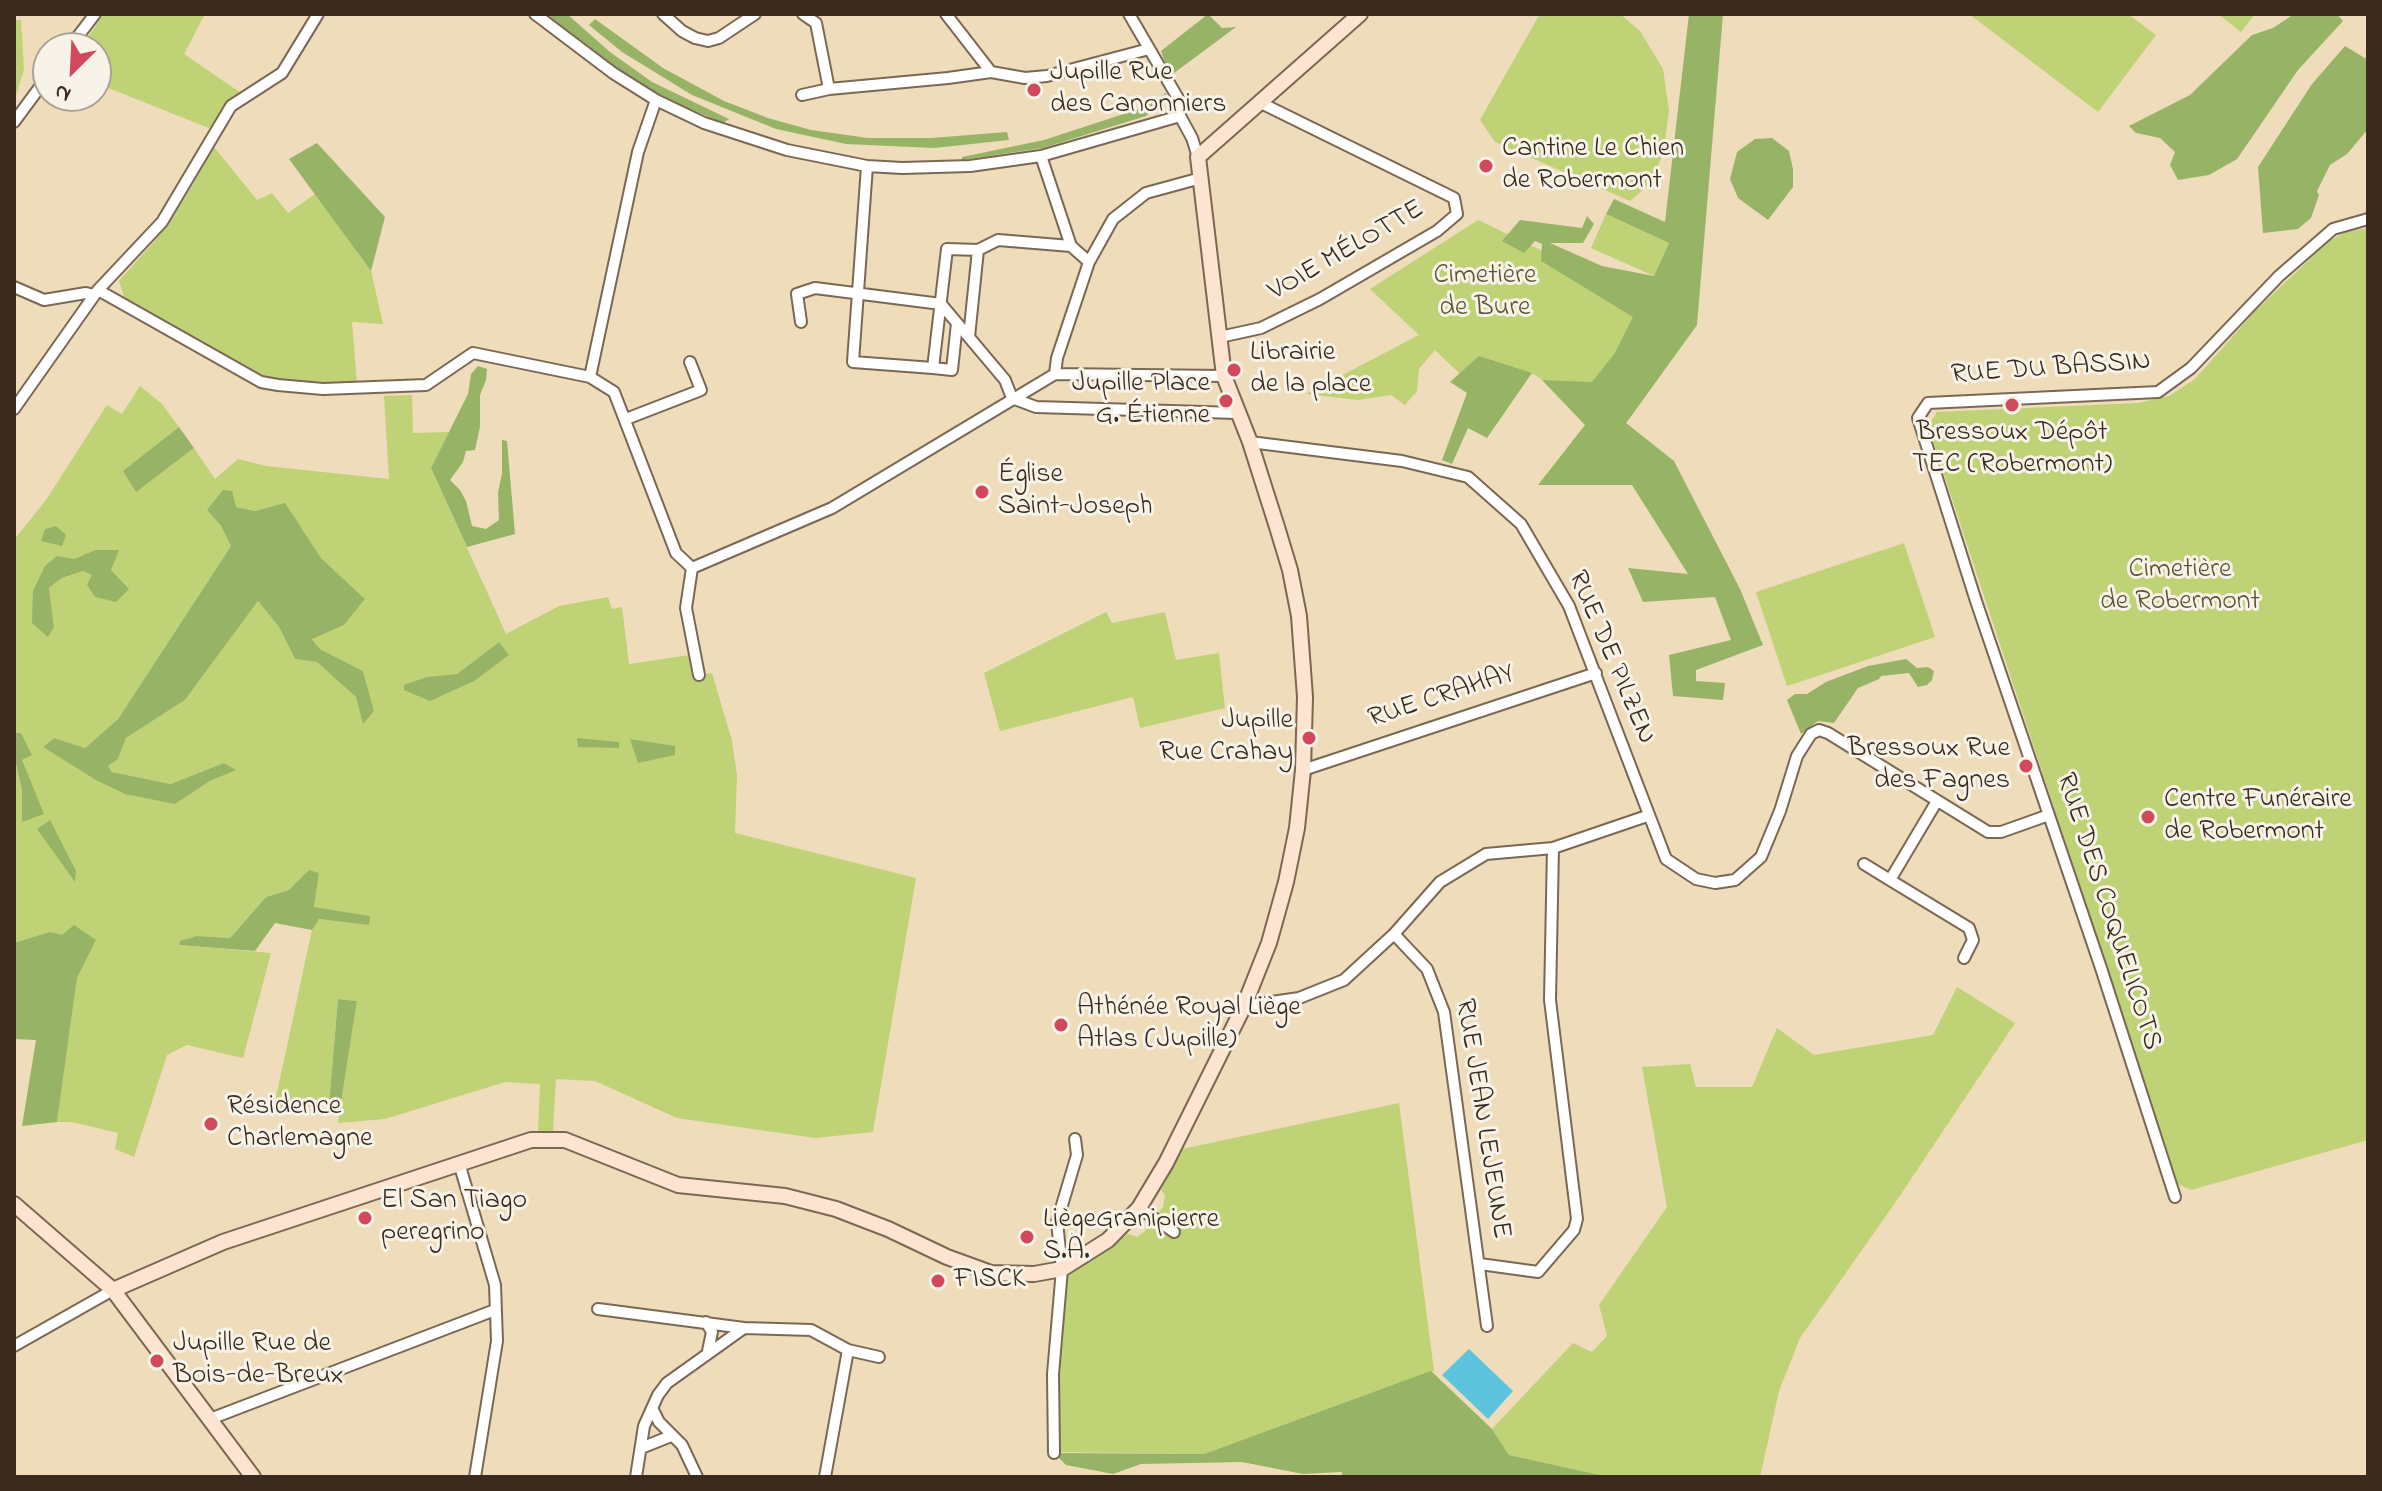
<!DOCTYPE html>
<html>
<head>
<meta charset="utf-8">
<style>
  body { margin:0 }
  #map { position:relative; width:2382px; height:1491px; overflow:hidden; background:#eedcba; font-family:"Indie Flower",sans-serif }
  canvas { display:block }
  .frame { position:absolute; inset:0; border:16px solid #3b2a1e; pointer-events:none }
  .north { position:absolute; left:32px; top:32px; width:80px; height:80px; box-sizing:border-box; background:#f7f3e8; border:2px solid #aca397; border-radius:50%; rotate:204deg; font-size:22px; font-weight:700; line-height:32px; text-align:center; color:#3b2a1e }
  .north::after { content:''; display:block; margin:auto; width:28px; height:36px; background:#d1495b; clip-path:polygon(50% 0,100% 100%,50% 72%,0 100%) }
</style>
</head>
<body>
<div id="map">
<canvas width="2382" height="1491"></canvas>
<div class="frame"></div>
<div class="north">N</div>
</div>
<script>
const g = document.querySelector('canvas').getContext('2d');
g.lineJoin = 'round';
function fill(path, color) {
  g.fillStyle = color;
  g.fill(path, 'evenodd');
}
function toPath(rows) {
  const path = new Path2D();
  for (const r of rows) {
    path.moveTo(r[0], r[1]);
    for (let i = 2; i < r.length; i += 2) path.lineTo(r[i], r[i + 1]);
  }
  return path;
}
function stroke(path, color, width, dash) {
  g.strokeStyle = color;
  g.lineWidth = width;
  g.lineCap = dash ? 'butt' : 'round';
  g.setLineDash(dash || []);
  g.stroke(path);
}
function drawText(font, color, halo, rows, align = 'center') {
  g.font = font + ' "Indie Flower",sans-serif';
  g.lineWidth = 6;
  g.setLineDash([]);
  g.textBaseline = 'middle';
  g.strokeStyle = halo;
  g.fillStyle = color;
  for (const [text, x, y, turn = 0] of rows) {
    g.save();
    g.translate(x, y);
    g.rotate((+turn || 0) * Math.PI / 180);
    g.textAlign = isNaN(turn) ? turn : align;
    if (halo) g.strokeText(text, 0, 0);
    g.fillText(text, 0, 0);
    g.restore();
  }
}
const green = toPath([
  [14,14,15,20,21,20,24,69,15,99],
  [104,14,205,14,184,54,241,93,228,106,211,129,96,83,96,48,80,48],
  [1543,14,1620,14,1640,31,1663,69,1669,110,1664,150,1652,182,1630,201,1495,142,1480,120,1538,17],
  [1969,14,2128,14,2156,35,2098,112],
  [2218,14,2255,14,2241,32],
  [214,147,257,200,272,193,288,213,315,194,371,271,383,324,352,322,357,384,308,383,261,378,226,355,125,299,119,281,157,238,185,198],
  [1606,214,1669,243,1654,276,1591,248],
  [1478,220,1697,325,1619,433,1532,373,1460,374,1435,350,1419,369,1417,391,1405,405,1391,395,1358,400,1306,394,1419,335,1370,289],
  [2368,228,2368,1140,2191,1190,2178,1184,1928,426,1937,412,2138,403,2169,396,2195,379,2255,311,2329,241,2346,232],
  [140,386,162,404,179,427,124,471,136,491,194,448,215,479,238,459,266,466,389,479,384,396,412,395,413,433,449,432,431,468,506,634,559,606,608,597,612,609,622,607,629,664,690,655,692,676,712,673,732,741,737,776,735,833,916,878,873,1132,815,1138,677,1118,595,1081,556,1079,553,1132,538,1133,540,1084,505,1082,385,1119,338,1123,357,1001,338,999,329,1104,273,1111,312,930,318,919,369,924,369,916,314,907,319,873,289,890,266,897,230,938,197,936,180,945,271,953,243,1058,187,1045,167,1055,134,1157,115,1149,118,1133,72,1122,57,1122,77,978,96,940,62,935,14,943,14,540,46,500,107,405,122,414],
  [285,504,321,558,365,599,344,625,312,638,320,649,363,671,374,711,317,662,295,659,279,627,258,601,185,700,126,738,118,759,108,766,112,772,172,784,224,763,235,770,210,781,175,804,71,763,43,747,54,738,85,748,118,719,231,546,221,526,207,510,236,507,255,511],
  [95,550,118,550,111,570,93,575,83,571,62,578,49,588,54,627,33,591,74,559],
  [499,642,431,701,427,677,457,674],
  [14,755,31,755,22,760,30,781,22,821,22,790],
  [1904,543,1935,637,1787,686,1756,592],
  [1106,612,1112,623,1165,612,1176,660,1219,653,1225,708,1140,728,1133,697,1000,731,984,673],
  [1957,987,2015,1023,1895,1203,1800,1338,1779,1391,1760,1477,1609,1477,1509,1455,1492,1429,1573,1343,1592,1352,1607,1336,1599,1305,1667,1207,1642,1067,1690,1064,1696,1087,1752,1087,1777,1028,1814,1055,1933,1035],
  [1399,1103,1434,1371,1204,1454,1058,1452,1059,1342,1063,1282,1066,1276,1128,1234,1137,1237,1144,1232,1163,1207,1165,1196,1161,1190,1182,1149]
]);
const forest = toPath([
  [546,14,567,14,610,52,652,82,729,119,723,123,651,92,576,40],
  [1208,14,1222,28,1236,27,1170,76,1161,51],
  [1689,14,1723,14,1697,325,1626,423,1674,461,1740,589,1763,645,1696,670,1696,681,1725,683,1723,700,1673,696,1669,655,1731,640,1715,597,1643,602,1628,568,1688,574,1632,485,1538,485,1585,425,1542,380,1592,382,1615,353,1633,317,1541,261,1542,244,1535,241,1524,253,1502,241,1520,220,1582,228,1587,216,1594,224,1583,243,1550,243,1602,266,1654,276,1669,243,1606,214,1614,199,1665,222],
  [2294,14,2337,14,2343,21,2298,70,2237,159,2209,175,2178,180,2170,165,2175,152,2160,138,2136,133,2129,126,2190,95,2252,35,2273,28],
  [595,19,663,68,724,101,768,118,811,130,868,138,931,138,1007,132,1009,140,934,148,846,144,776,129,692,95,622,52,589,25],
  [2345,46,2368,60,2368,129,2347,154,2330,165,2317,191,2319,195,2311,218,2298,229,2263,233,2258,167,2312,84],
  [1166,93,1167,100,1146,116,1043,148,962,160,962,157,1044,140,1145,107],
  [1772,138,1789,151,1793,169,1793,187,1768,220,1738,198,1730,179,1737,152,1755,139],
  [317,143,385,217,371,271,289,159],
  [1479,356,1532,373,1487,438,1468,428,1452,464,1442,460,1467,393,1450,382],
  [478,366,487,369,486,380,480,395,480,427,475,450,466,451,463,462,450,480,460,490,466,501,472,526,486,529,499,520,498,493,502,473,502,440,507,441,515,534,467,547,431,468,468,394,471,374],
  [179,427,194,448,136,492,123,471],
  [223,490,232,491,236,507,255,511,285,503,321,558,365,599,344,625,312,639,320,649,363,671,374,711,363,724,356,697,317,662,295,659,279,627,258,601,185,700,126,738,118,759,108,766,112,772,171,784,224,763,236,770,210,781,175,804,125,794,96,780,43,747,54,738,85,748,118,719,231,546,221,526,207,510],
  [56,526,66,535,62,546,41,541,45,529],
  [95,550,119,550,111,570,129,589,116,602,95,597,87,585,92,575,83,571,62,578,49,588,54,627,48,637,32,623,33,591,45,566,57,556,74,559],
  [499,642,509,655,474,681,430,701,404,690,404,685,427,677,457,674],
  [1906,659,1917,668,1928,667,1934,671,1932,680,1927,685,1918,687,1909,673,1881,676,1879,679,1858,688,1834,723,1818,721,1801,734,1787,700,1795,694,1807,694,1826,682,1868,666],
  [15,733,21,733,32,755,22,760,44,814,22,822,22,790,14,755],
  [577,738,619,742,619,748,578,747],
  [630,739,675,746,675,755,638,763],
  [50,820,76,871,75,882,37,829],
  [309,870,319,873,314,907,370,916,369,925,319,919,312,930,275,923,255,951,179,945,180,941,197,936,230,938,266,897,289,890],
  [74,925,96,940,77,978,57,1122,22,1126,36,1040,14,1039,14,943,50,932,62,935],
  [338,999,357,1001,341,1103,329,1104],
  [1431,1371,1492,1429,1509,1455,1609,1477,1341,1477,1342,1472,1303,1474,1242,1462,1141,1464,1113,1474,1066,1465,1054,1453,1204,1454]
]);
const water = toPath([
  [1469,1349,1513,1391,1488,1419,1442,1375]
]);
const street = toPath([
  [535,14,613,73,656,100,704,123,787,150,867,166,902,168,970,166,1041,156,1180,116],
  [663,14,682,31,695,38,708,41,719,38,755,14],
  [803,14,816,23,829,89,948,78,991,72,1025,78,1047,76,1149,49],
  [946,14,991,72],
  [1129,14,1179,100,1180,116,1192,138,1198,157],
  [69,48,95,14],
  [802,95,829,89],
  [14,122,48,76],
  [1041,156,1071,246,1089,262],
  [867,166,853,362,933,368],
  [14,287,44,300,86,293,94,295],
  [98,290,261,382,278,385,323,389,426,385,473,353,590,377,614,392,676,553,692,568,832,508,1055,374,1224,376],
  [801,322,797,294,815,288,941,304,1005,380,1012,398],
  [957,323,952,370,933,368,947,249,978,250,998,240,1071,246],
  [969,337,978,250],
  [1220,337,1261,328,1320,299,1437,231,1457,214,1454,198,1261,103],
  [1055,374,1057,358,1089,262,1113,219,1146,193,1201,178],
  [590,377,638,152,656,100],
  [1012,398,1036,407,1237,413],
  [14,409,98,290,162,222,231,106,282,73,318,14],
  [626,419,701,390,690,362],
  [1250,442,1402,461,1468,477,1521,524,1569,606,1666,859,1696,879,1715,883,1735,880,1761,857,1780,811,1797,756,1811,734,1819,730,1828,733,1988,832,2001,832,2049,815],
  [692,568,686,608,699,675],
  [1303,770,1596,673],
  [1937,801,1890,880,1969,928,1973,940,1964,958],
  [1864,864,1890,880],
  [1394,934,1427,969,1444,1012,1487,1326],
  [1244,1006,1299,998,1344,980,1394,934,1440,882,1486,854,1553,848,1647,816],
  [459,1163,495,1285,497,1341,475,1477],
  [2175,1197,2101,968,1976,601,1918,418,1928,403,2158,392,2191,368,2279,276,2333,229,2368,219],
  [1139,1208,1174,1232],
  [1480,1264,1538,1272,1574,1230,1577,1219,1550,1000,1553,848],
  [598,1309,744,1328,811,1330,848,1350,879,1357],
  [706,1322,712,1332,708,1351],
  [14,1346,113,1290],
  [652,1408,659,1422,682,1445,697,1477],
  [210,1419,495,1310],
  [641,1448,671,1436],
  [1054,1453,1053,1374,1062,1269,1057,1222,1077,1155,1075,1139],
  [636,1477,644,1426,658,1395,667,1383,744,1328],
  [825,1477,848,1350]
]);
const secondary = toPath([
  [14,1204,113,1290,253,1477],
  [113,1290,223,1242,531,1140,565,1140,678,1185,785,1196,836,1209,888,1229,947,1257,991,1273,1034,1274,1062,1269,1108,1240,1139,1208,1166,1163,1244,1006,1269,943,1286,882,1297,828,1303,770,1305,697,1299,616,1290,570,1277,527,1250,442,1224,376,1198,157,1360,14]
]);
const markers = [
  [1034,90,8,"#d1495b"],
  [1486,166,8,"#d1495b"],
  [1234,370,8,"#d1495b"],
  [1226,401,8,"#d1495b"],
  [2012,405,8,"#d1495b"],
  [982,492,8,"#d1495b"],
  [1309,738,8,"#d1495b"],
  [2026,766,8,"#d1495b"],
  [2148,817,8,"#d1495b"],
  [1061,1025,8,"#d1495b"],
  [211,1124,8,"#d1495b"],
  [365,1218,8,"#d1495b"],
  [1027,1237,8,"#d1495b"],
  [938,1281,8,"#d1495b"],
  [157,1361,8,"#d1495b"]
];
const poiNames = [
  ["Jupille Rue",1050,74],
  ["des Canonniers",1050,106],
  ["Cantine Le Chien",1502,150],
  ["de Robermont",1502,182],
  ["Librairie",1250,354],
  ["de la place",1250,386],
  ["Jupille Place",1210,385,"right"],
  ["G. Étienne",1210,417,"right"],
  ["Bressoux Dépôt",2012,434,"center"],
  ["TEC (Robermont)",2012,466,"center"],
  ["Église",998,476],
  ["Saint-Joseph",998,508],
  ["Jupille",1293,722,"right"],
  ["Rue Crahay",1293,754,"right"],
  ["Bressoux Rue",2010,750,"right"],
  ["des Fagnes",2010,782,"right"],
  ["Centre Funéraire",2164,801],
  ["de Robermont",2164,833],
  ["Athénée Royal Liège",1077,1009],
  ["Atlas (Jupille)",1077,1041],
  ["Résidence",227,1108],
  ["Charlemagne",227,1140],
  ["El San Tiago",381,1202],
  ["peregrino",381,1234],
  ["LiègeGranipierre",1043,1221],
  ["S.A.",1043,1253],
  ["FISCK",954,1281],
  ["Jupille Rue de",173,1345],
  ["Bois-de-Breux",173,1377]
];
const streetNames = [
  ["VOIE MÉLOTTE",1347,252,-30],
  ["RUE DU BASSIN",2051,370,-4],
  ["RUE DE PILZEN",1610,658,67],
  ["RUE CRAHAY",1442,698,-18],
  ["RUE DES COQUELICOTS",2107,912,72],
  ["RUE JEAN LEJEUNE",1481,1119,81]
];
const parkNames = [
  ["Cimetière",1485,277],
  ["de Bure",1485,309],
  ["Cimetière",2180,571],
  ["de Robermont",2180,603]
];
fill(green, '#bfd275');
fill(forest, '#97b466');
fill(water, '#5ec3dc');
stroke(street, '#7a6855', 14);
stroke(secondary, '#7a6855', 18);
stroke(street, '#fff', 10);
stroke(secondary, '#fde4d0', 14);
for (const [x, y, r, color] of markers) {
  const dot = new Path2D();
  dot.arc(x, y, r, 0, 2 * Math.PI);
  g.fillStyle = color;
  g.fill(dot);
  stroke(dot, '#f7f3e8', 3);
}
drawText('28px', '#3b2a1e', '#f7f3e8', poiNames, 'left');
drawText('28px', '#3b2a1e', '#f7f3e8', streetNames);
drawText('28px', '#5c5434', '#f7f3e8', parkNames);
</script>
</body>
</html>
